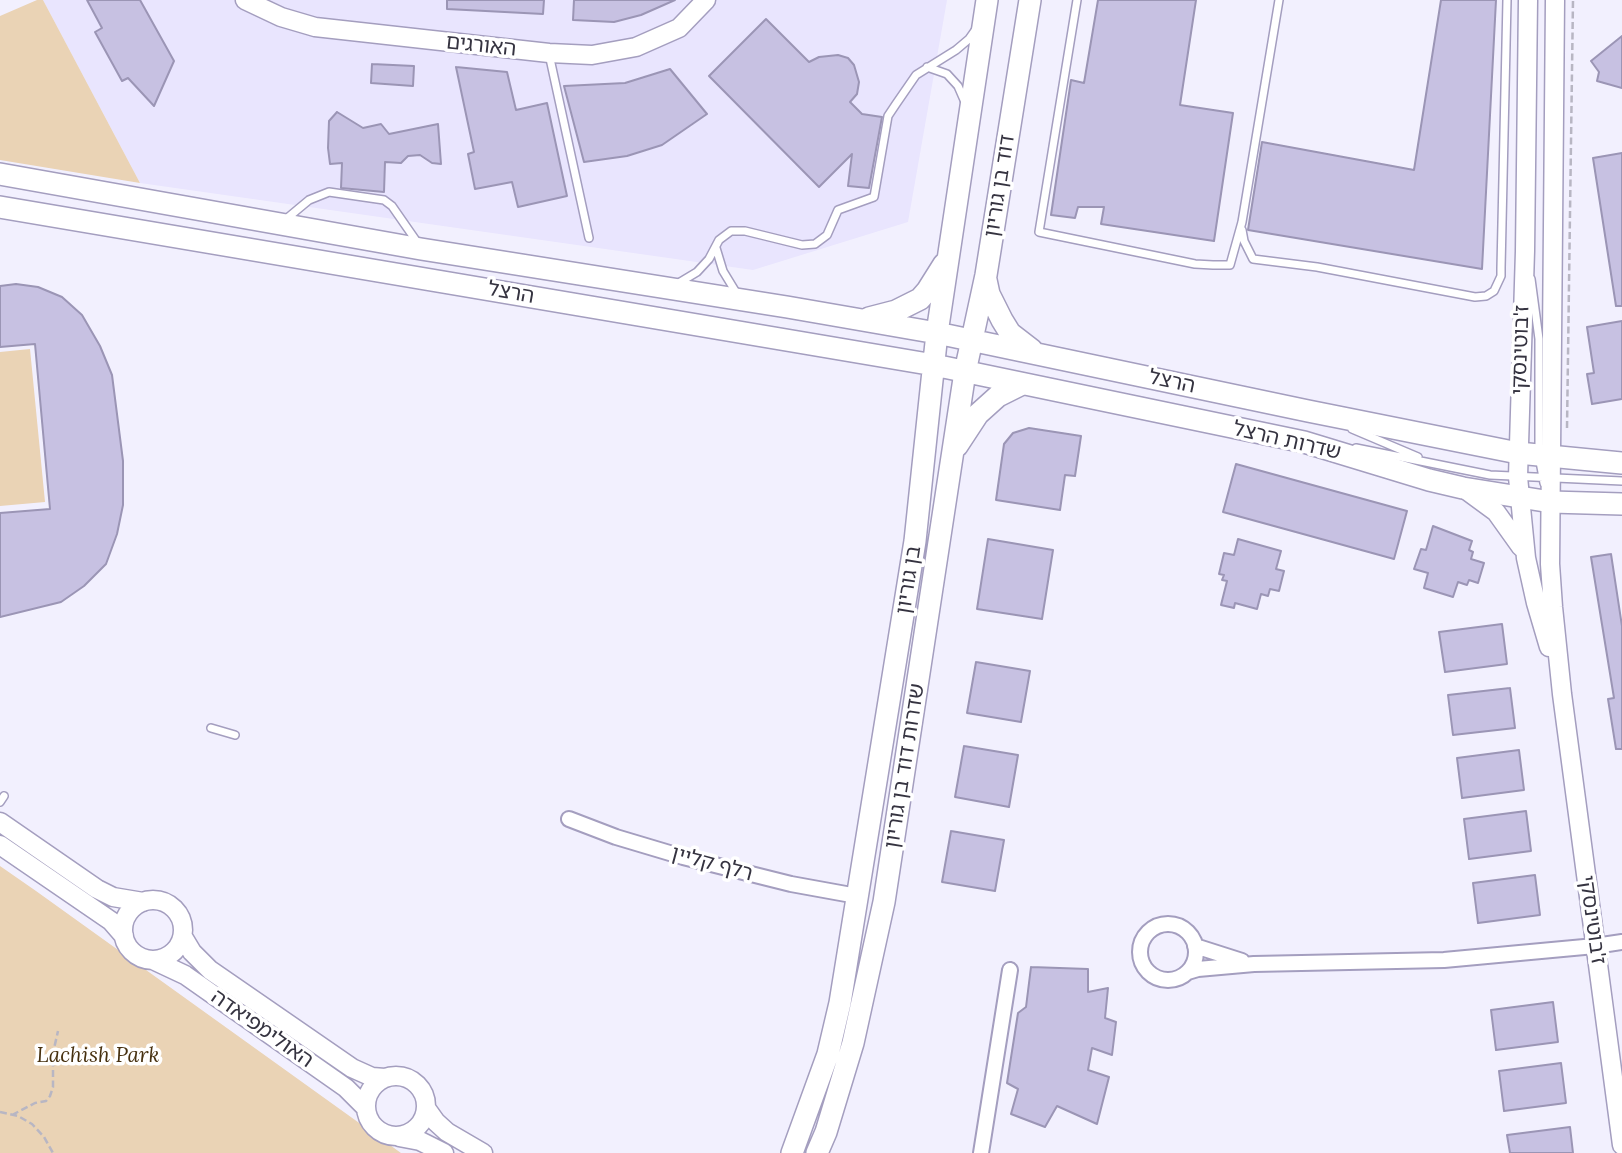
<!DOCTYPE html>
<html>
<head>
<meta charset="utf-8">
<style>
  body { margin:0 }
  canvas { display:block; background:#f2f0fe }
</style>
</head>
<body>
<canvas width="1622" height="1153"></canvas>
<script>
const g = document.querySelector('canvas').getContext('2d');
g.lineJoin = 'round';
function fill(path, color) {
  g.fillStyle = color;
  g.fill(path, 'evenodd');
}
function toPath(rows) {
  const path = new Path2D();
  for (const r of rows) {
    if (r.length === 3) {
      path.moveTo(r[0] + r[2], r[1]);
      path.arc(r[0], r[1], r[2], 0, 2 * Math.PI);
      continue;
    }
    path.moveTo(r[0], r[1]);
    for (let i = 2; i < r.length; i += 2) path.lineTo(r[i], r[i + 1]);
  }
  return path;
}
function stroke(path, color, width, dash) {
  g.strokeStyle = color;
  g.lineWidth = width;
  g.lineCap = dash ? 'butt' : 'round';
  g.setLineDash(dash || []);
  g.stroke(path);
}
function drawText(font, color, halo, rows, align = 'center') {
  g.font = font + ' Lora,"Noto Sans Hebrew",serif';
  g.lineWidth = 7;
  g.setLineDash([]);
  g.textBaseline = 'middle';
  g.strokeStyle = halo;
  g.fillStyle = color;
  for (const [text, x, y, turn = 0] of rows) {
    g.save();
    g.translate(x, y);
    g.rotate((+turn || 0) * Math.PI / 180);
    g.textAlign = isNaN(turn) ? turn : align;
    if (halo) g.strokeText(text, 0, 0);
    g.fillText(text, 0, 0);
    g.restore();
  }
}
const built = toPath([
  [43,0,947,0,908,222,753,270,140,183]
]);
const green = toPath([
  [37,0,43,0,140,183,0,160,0,16],
  [30,349,45,502,0,506,0,352],
  [0,866,36,891,401,1153,0,1153]
]);
const building = toPath([
  [87,0,140,0,174,61,154,106,128,78,122,81,95,32,102,28,87,0],
  [447,0,544,0,543,14,447,9,447,0],
  [574,0,675,0,641,15,614,22,573,20,574,0],
  [1098,0,1196,0,1180,105,1233,113,1214,241,1101,224,1104,207,1078,207,1075,218,1051,215,1071,80,1084,83,1098,0],
  [1441,0,1496,0,1482,269,1248,230,1262,142,1414,170,1441,0],
  [766,19,809,62,819,57,838,55,848,58,854,65,859,82,857,94,850,102,862,114,882,117,869,188,848,186,852,154,819,187,709,76,766,19],
  [1622,36,1622,88,1597,81,1599,72,1591,61,1622,36],
  [372,64,414,66,413,86,371,83,372,64],
  [456,67,507,72,516,110,547,103,567,196,518,207,512,182,475,189,468,154,474,152,456,67],
  [670,69,707,114,662,145,627,156,584,162,564,86,625,83,670,69],
  [337,112,363,128,381,124,389,134,438,124,441,164,432,163,420,155,408,156,401,163,385,162,384,192,341,188,342,163,330,164,328,148,329,121,337,112],
  [1622,153,1622,306,1616,306,1593,158,1622,153],
  [16,284,38,287,62,297,82,315,100,346,112,375,123,461,123,505,117,534,106,564,84,586,61,602,0,617,0,513,50,509,35,344,0,347,0,286,16,284],
  [1622,321,1622,399,1592,404,1587,374,1594,373,1587,327,1622,321],
  [1029,428,1081,436,1075,476,1065,475,1060,510,996,500,1004,444,1013,433,1029,428],
  [1236,464,1407,511,1394,559,1223,512,1236,464],
  [1433,526,1472,541,1469,550,1473,552,1471,559,1484,563,1478,583,1469,580,1467,585,1458,582,1453,597,1424,588,1428,573,1414,569,1421,549,1426,550,1433,526],
  [988,539,1053,550,1042,619,977,609,988,539],
  [1238,539,1281,551,1276,569,1284,571,1279,591,1270,589,1268,596,1261,594,1257,609,1235,603,1234,608,1221,605,1227,581,1222,580,1224,575,1219,574,1224,553,1234,555,1238,539],
  [1611,554,1622,626,1622,749,1616,749,1608,699,1614,698,1591,557,1611,554],
  [1502,624,1507,664,1445,672,1439,632,1502,624],
  [976,662,1030,671,1021,722,967,713,976,662],
  [1510,688,1515,728,1453,735,1448,695,1510,688],
  [964,746,1018,755,1009,807,955,797,964,746],
  [1519,750,1524,790,1462,798,1457,758,1519,750],
  [1526,811,1531,851,1469,859,1464,819,1526,811],
  [951,831,1004,840,995,891,942,882,951,831],
  [1535,875,1540,915,1478,923,1473,883,1535,875],
  [1031,967,1088,969,1088,992,1108,988,1105,1018,1116,1022,1112,1055,1092,1048,1088,1070,1109,1077,1097,1124,1057,1106,1045,1127,1011,1114,1018,1089,1007,1083,1018,1013,1026,1007,1031,967],
  [1553,1002,1558,1042,1496,1050,1491,1010,1553,1002],
  [1561,1063,1566,1103,1504,1111,1499,1071,1561,1063],
  [1570,1127,1573,1153,1510,1153,1507,1135,1570,1127]
]);
const path = toPath([
  [1567,428,1573,0],
  [0,1112,18,1116,32,1124,44,1137,53,1153],
  [12,1115,35,1103,46,1101,50,1096,53,1087,53,1053,58,1031]
]);
const service = toPath([
  [1077,0,1039,232,1195,264,1213,265,1230,265,1242,222,1279,0],
  [549,54,589,238],
  [927,67,947,74,958,86,965,102],
  [285,220,309,200,329,192,384,200,392,206,417,242],
  [1242,230,1244,241,1253,259,1317,267,1475,297,1486,296,1494,291,1501,276,1501,268,1507,0],
  [716,248,723,271,737,294],
  [1531,279,1539,339,1539,456,1544,483],
  [677,284,697,272,709,259,719,240,731,231,745,231,802,245,815,244,827,235,838,210,874,197,888,116,896,104,916,75,956,50,969,39,976,29],
  [1352,429,1418,457],
  [1356,448,1490,475,1622,481],
  [211,728,235,735],
  [0,802,4,796]
]);
const minor = toPath([
  [569,819,616,837,683,857,791,884,857,896],
  [1168,952,28],
  [1195,946,1242,961],
  [1188,972,1198,969,1254,964,1444,960,1595,946,1622,942],
  [981,1153,1010,970]
]);
const tertiary = toPath([
  [245,0,281,17,315,27,549,53,592,55,636,47,679,28,706,0],
  [1528,0,1525,251,1518,477,1526,558,1536,603,1549,647],
  [1555,0,1550,564,1553,607,1562,694,1622,1145],
  [1466,490,1496,512,1521,547],
  [0,822,97,889,113,897,143,902],
  [0,845,111,921,124,936],
  [153,930,30],
  [183,937,192,952,210,970,352,1068,372,1077,385,1078],
  [153,960,185,975,346,1088,366,1108],
  [396,1106,30],
  [426,1108,436,1122,447,1132,483,1153],
  [399,1137,420,1141,444,1153]
]);
const secondary = toPath([
  [0,174,421,249,787,307,937,333,1308,411,1518,453,1622,463],
  [0,207,934,365,1304,442,1429,480,1463,488,1551,502,1622,504],
  [986,280,989,294,1002,320,1010,333,1032,350],
  [869,318,896,311,920,299,927,291,944,264],
  [957,446,978,414,998,396,1022,384],
  [792,1153,828,1054,840,1003,915,541,937,333,987,0],
  [817,1153,826,1132,853,1043,884,902,965,372,986,275,1030,0]
]);
const streetNames = [
  ["האורגים",481,46,6],
  ["דוד בן גוריון",1000,186,-81],
  ["הרצל",511,293,10],
  ["ז'בוטינסקי",1521,350,-88],
  ["הרצל",1172,382,12],
  ["שדרות הרצל",1287,441,13],
  ["בן גוריון",909,580,-81],
  ["שדרות דוד בן גוריון",905,766,-81],
  ["רלף קליין",712,864,15],
  ["ז'בוטינסקי",1592,920,82],
  ["האולימפיאדה",262,1029,35]
];
const parkNames = [
  ["Lachish Park",98,1056]
];
fill(built, '#e9e5fe');
fill(green, '#ead3b5');
fill(building, '#c7c1e2');
stroke(building, '#9b95b5', 2);
stroke(service, '#a49ebf', 10);
stroke(minor, '#a49ebf', 18);
stroke(tertiary, '#a49ebf', 21);
stroke(secondary, '#a49ebf', 24);
stroke(path, '#b8b6c3', 2.5, [7, 3.5]);
stroke(service, '#fff', 7);
stroke(minor, '#fff', 14);
stroke(tertiary, '#fff', 18);
stroke(secondary, '#fff', 21);
drawText('21px', '#353340', '#fff', streetNames);
drawText('italic 21px', '#46300f', '#fff', parkNames);
</script>
</body>
</html>
